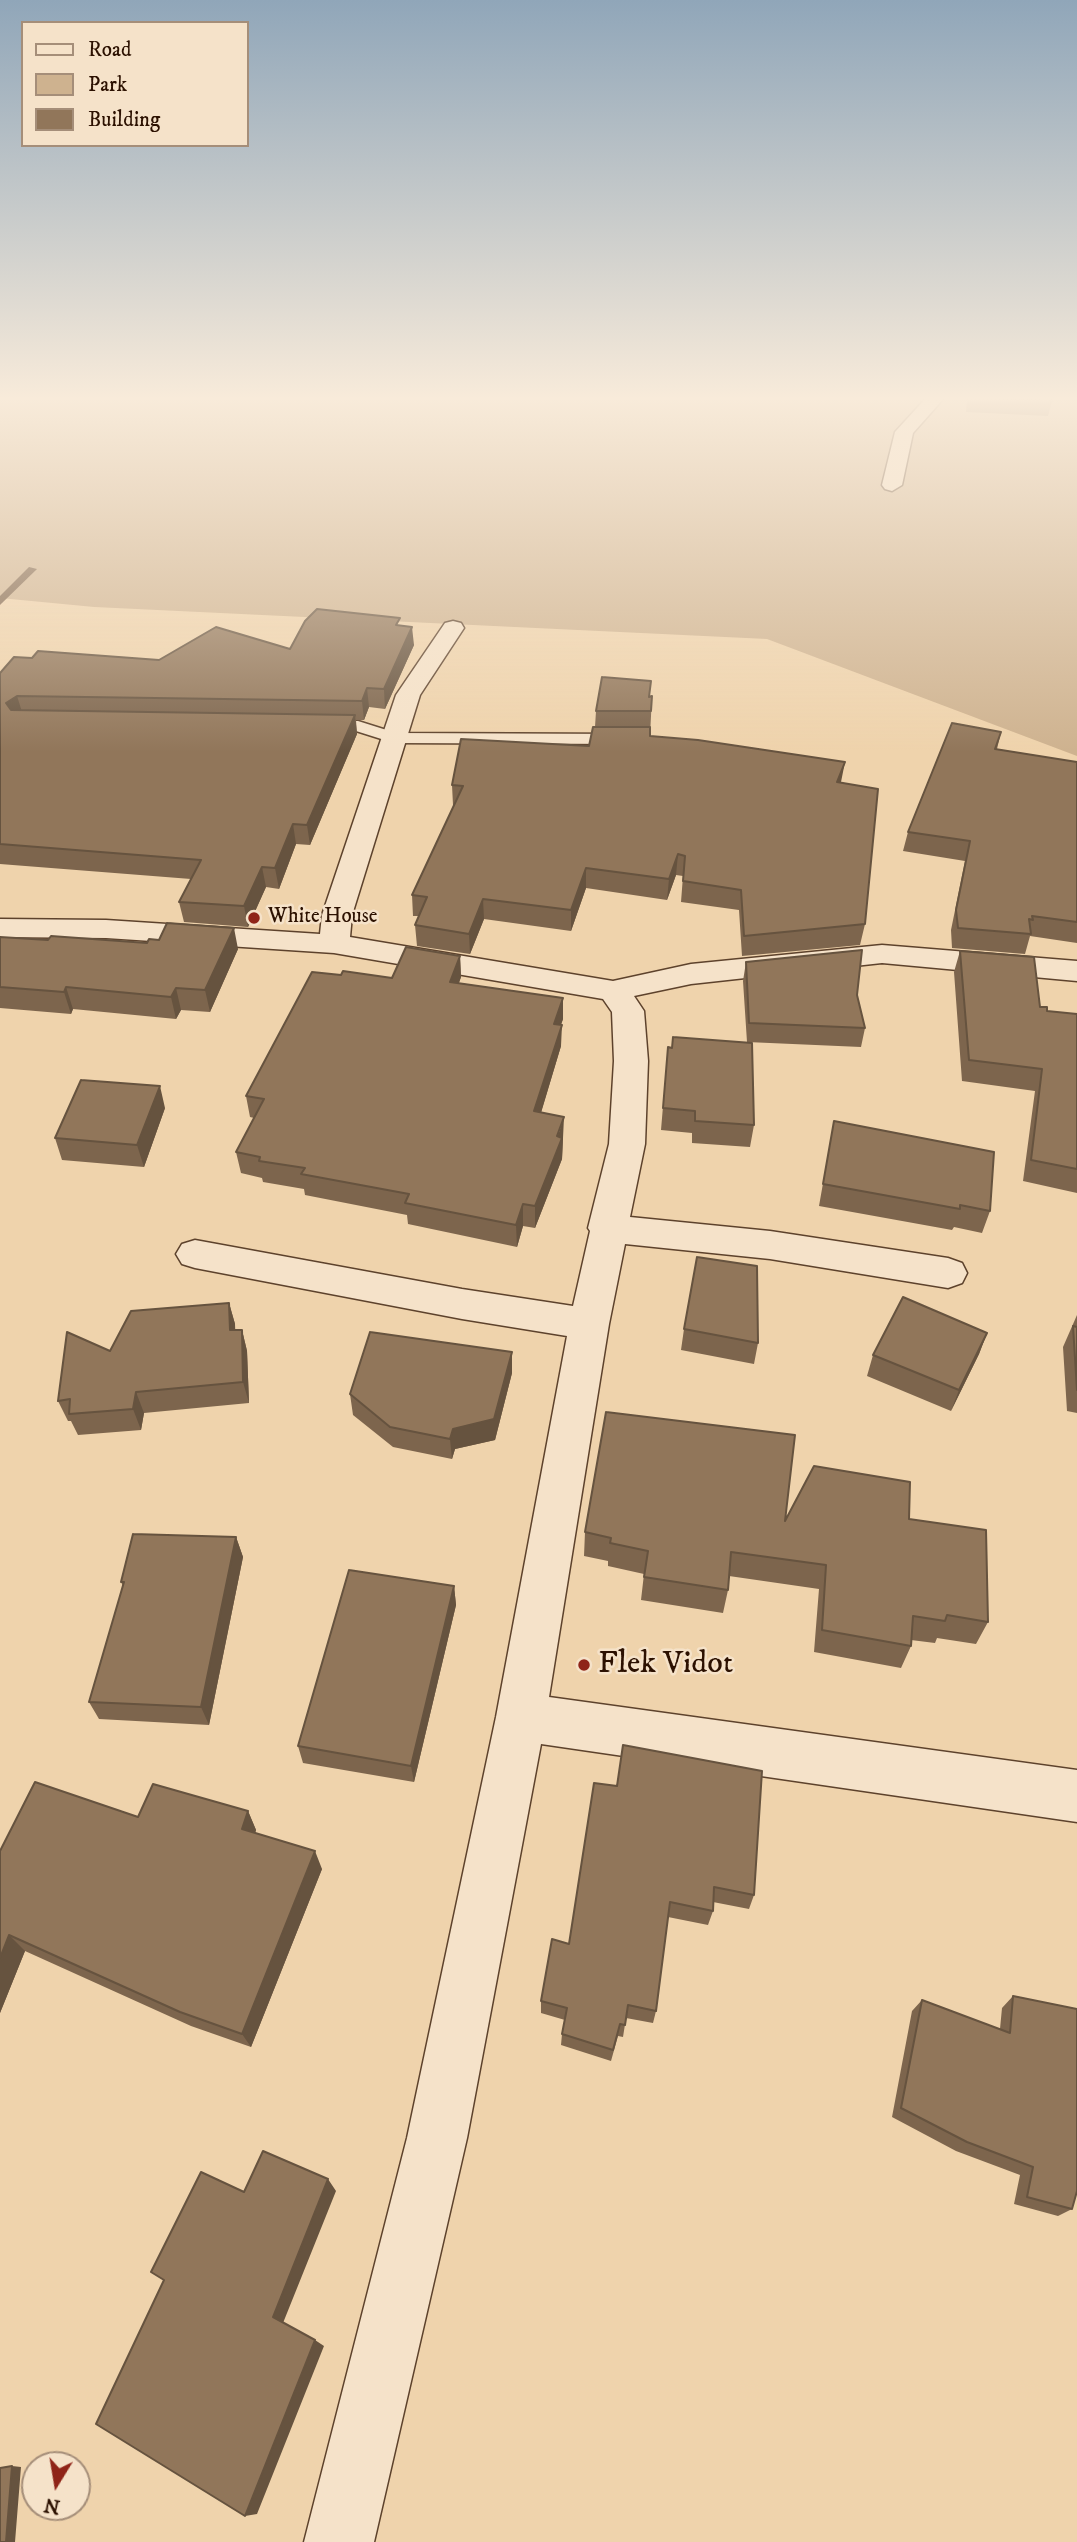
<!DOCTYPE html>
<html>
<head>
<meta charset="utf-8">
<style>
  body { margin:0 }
  #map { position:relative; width:1077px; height:2542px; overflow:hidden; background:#efd3ac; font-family:"IM FELL DW Pica",serif }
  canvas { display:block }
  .legend { position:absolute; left:21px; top:21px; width:228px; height:126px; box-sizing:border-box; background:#f5e2c9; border:2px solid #a58e79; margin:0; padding:9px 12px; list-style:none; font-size:21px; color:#2c1101 }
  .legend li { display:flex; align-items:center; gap:14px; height:35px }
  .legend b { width:35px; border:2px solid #a58e79 }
  .north { position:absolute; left:21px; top:2451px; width:70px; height:70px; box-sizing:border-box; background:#f5e2c9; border:2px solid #a58e79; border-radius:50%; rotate:191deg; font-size:19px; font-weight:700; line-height:28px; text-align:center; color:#2c1101 }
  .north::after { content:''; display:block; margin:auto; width:24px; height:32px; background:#8f2418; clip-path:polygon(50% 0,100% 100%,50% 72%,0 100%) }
</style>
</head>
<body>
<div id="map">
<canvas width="1077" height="2542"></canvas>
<ul class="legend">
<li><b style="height:9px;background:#f5e2c9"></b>Road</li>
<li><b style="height:19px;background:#ceb28f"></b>Park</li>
<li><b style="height:19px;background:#91765a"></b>Building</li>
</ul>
<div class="north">N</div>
</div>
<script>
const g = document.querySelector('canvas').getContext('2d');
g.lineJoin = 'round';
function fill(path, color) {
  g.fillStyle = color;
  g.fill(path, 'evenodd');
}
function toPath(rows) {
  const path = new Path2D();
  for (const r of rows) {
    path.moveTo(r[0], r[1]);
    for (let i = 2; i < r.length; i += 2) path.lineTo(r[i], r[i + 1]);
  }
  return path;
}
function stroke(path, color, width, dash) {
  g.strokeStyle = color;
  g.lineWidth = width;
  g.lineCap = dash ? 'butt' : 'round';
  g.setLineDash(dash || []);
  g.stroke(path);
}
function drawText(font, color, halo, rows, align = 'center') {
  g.font = font + ' "IM FELL DW Pica",serif';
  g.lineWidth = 5;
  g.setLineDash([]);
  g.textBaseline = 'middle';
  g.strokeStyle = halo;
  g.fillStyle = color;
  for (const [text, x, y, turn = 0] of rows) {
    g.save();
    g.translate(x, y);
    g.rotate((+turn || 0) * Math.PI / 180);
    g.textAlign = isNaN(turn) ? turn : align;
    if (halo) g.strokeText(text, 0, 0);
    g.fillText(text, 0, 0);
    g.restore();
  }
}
const green = toPath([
  [0,397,1077,397,1077,756,767,639,94,607,0,598]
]);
const stream = toPath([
  [29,567,37,569,0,605,0,596,29,567]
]);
const lane = toPath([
  [321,721,358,721,396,733,627,734,636,739,627,744,394,743,356,731,315,730,312,726,321,721]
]);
const street = toPath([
  [927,397,945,397,913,433,902,485,892,491,885,489,882,485,895,432,927,397],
  [453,621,461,623,464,628,420,695,352,915,350,937,613,981,691,964,882,945,1077,961,1077,981,882,963,691,984,634,996,644,1011,648,1061,645,1144,630,1217,770,1231,948,1258,962,1263,967,1273,962,1283,948,1288,770,1259,625,1244,609,1324,549,1697,1077,1770,1077,1822,541,1744,467,2138,374,2542,304,2542,407,2138,496,1717,567,1336,462,1319,195,1268,182,1264,176,1254,182,1244,195,1240,462,1289,573,1306,590,1231,588,1228,609,1144,614,1061,612,1012,603,999,334,953,106,938,0,937,0,919,106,920,320,934,322,915,396,695,445,623,453,621]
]);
const wall = toPath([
  [965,397,1051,397,1052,401,1048,416,966,412,967,400,964,399],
  [401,626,414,645,385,709,369,707,364,720,356,720,357,734,310,845,296,844,279,889,266,887,248,927,184,922,179,902,191,879,0,864,0,673,32,658,159,660,290,649],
  [652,696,650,736,841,783,865,924,860,945,742,956,739,910,681,902,683,876,676,875,667,900,586,888,571,931,484,919,470,954,417,946,415,925,419,916,413,916,412,895,454,805,453,805,452,785,589,746,595,727,596,711],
  [1001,732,997,749,1077,762,1077,943,1030,936,1025,954,952,948,951,930,965,861,903,851,908,832],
  [0,937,48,940,238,949,210,1012,181,1010,176,1019,73,1009,71,1014,0,1008],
  [960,951,1047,1011,1077,1014,1077,1193,1023,1181,1035,1091,962,1081,954,972],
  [460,956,461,977,459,983,563,998,563,1019,561,1025,561,1046,541,1112,563,1138,562,1159,535,1228,523,1226,517,1247,408,1224,407,1215,305,1195,304,1189,263,1182,262,1178,241,1173,236,1152,254,1118,250,1117,246,1096,341,975,392,978],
  [746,962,857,995,865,1028,861,1047,747,1042,743,981],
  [668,1047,754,1125,750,1147,692,1143,692,1133,661,1130],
  [165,1108,144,1167,62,1160,55,1138],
  [834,1121,990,1211,982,1233,954,1227,952,1230,819,1206],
  [229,1303,235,1324,235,1330,242,1330,247,1351,249,1403,144,1413,141,1430,78,1435,71,1421,68,1421,58,1401,110,1351],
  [1077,1315,1077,1413,1067,1411,1063,1347],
  [684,1329,758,1343,754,1364,681,1350],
  [987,1333,979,1354,951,1411,867,1376,873,1355],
  [512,1352,512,1373,495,1440,455,1449,452,1459,393,1447,353,1415,350,1394],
  [909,1519,988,1622,976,1644,937,1638,935,1643,911,1640,911,1646,901,1668,814,1652,819,1589,729,1576,728,1590,723,1613,641,1600,644,1574,608,1566,608,1561,584,1556,585,1532,785,1521],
  [236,1537,243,1557,209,1725,99,1719,89,1702,123,1586,121,1582],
  [454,1586,456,1605,414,1782,303,1763,298,1746],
  [594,1783,754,1895,749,1909,713,1902,713,1911,708,1925,668,1917,656,2011,653,2023,626,2018,623,2037,618,2036,611,2061,561,2045,562,2034,565,2020,541,2013,541,2001,569,1944],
  [248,1811,256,1830,255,1833,322,1869,251,2047,191,2026,25,1951,0,2013,0,1851,138,1817],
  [1013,1996,1072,2209,1058,2216,1014,2204,1020,2175,956,2151,892,2117,912,2011,922,2000,1000,2029,1002,2008]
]);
const shadedWall = toPath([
  [412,627,414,645,385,709,384,689],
  [367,688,369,707,364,720,362,701],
  [17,696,23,715,11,722,6,703],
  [355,715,357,734,310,845,307,825],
  [845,762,841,782,834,802,837,782],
  [293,824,296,844,279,889,275,868],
  [678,854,676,875,667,900,669,879],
  [262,867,266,887,248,927,244,906],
  [586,868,586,888,571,931,571,910],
  [483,899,484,919,470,954,469,934],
  [234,928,238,949,210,1012,205,990],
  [460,956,461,977,451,1003,450,982],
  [66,987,73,1009,71,1014,64,992],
  [176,988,181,1010,176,1019,171,997],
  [563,998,563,1019,553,1045,554,1024],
  [562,1025,561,1046,535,1133,534,1111],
  [160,1086,165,1108,144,1167,137,1145],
  [564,1117,562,1159,535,1228,535,1206],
  [523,1204,523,1226,517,1247,516,1225],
  [229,1303,235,1324,236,1351,230,1330],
  [242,1330,247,1351,249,1403,243,1382],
  [987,1333,979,1354,951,1411,959,1390],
  [512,1352,512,1373,495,1440,455,1449,452,1459,450,1439,453,1429],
  [136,1392,144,1413,141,1430,133,1409],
  [236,1537,243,1557,209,1725,201,1707],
  [454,1586,456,1605,414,1782,411,1766],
  [248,1811,256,1830,250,1848,242,1829],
  [315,1851,322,1869,251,2047,242,2034],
  [9,1935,25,1951,0,2013,0,1958],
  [328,2179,336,2191,283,2323,273,2317],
  [315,2340,324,2346,257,2514,245,2516],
  [12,2466,21,2467,15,2542,6,2542]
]);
const building = toPath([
  [969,397,1051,397,1052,401,969,397],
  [317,609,400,618,396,625,412,627,384,689,367,688,362,701,17,696,6,703,11,710,355,715,307,825,293,824,275,868,262,867,244,906,179,902,201,860,0,844,0,673,14,657,32,658,38,651,159,660,216,627,290,649,305,621,317,609],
  [602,677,651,681,649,697,652,696,651,711,596,711,602,677],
  [952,723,1001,732,995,749,1077,762,1077,922,1032,916,1033,920,1029,919,1031,934,958,928,956,910,970,841,908,832,952,723],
  [593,727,650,727,650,736,698,740,845,762,837,782,878,789,865,924,744,936,741,890,683,881,685,856,678,854,669,879,586,868,571,910,483,899,469,934,415,925,427,897,412,895,463,786,452,785,461,739,589,746,593,727],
  [167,923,234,928,205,990,176,988,171,997,66,987,64,992,0,987,0,937,48,940,51,936,147,943,149,939,159,940,167,923],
  [406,947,460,956,450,982,563,998,554,1024,562,1025,534,1111,564,1117,557,1136,562,1138,535,1206,523,1204,516,1225,405,1203,409,1194,301,1174,305,1168,259,1161,260,1157,236,1152,264,1099,246,1096,312,972,341,975,343,971,392,978,406,947],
  [862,950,857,995,865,1028,749,1023,746,962,862,950],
  [960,951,1034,957,1040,1007,1047,1007,1047,1011,1077,1014,1077,1169,1031,1160,1042,1069,969,1060,960,951],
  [673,1037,752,1043,754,1125,695,1121,695,1111,663,1108,668,1047,672,1048,673,1037],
  [81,1080,160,1086,137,1145,55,1138,81,1080],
  [834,1121,994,1152,990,1211,960,1205,960,1209,823,1184,834,1121],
  [697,1257,757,1266,758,1343,684,1329,697,1257],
  [903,1297,987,1333,959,1390,873,1355,903,1297],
  [229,1303,230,1330,242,1330,243,1382,136,1392,133,1409,69,1414,70,1399,58,1401,67,1332,110,1351,131,1311,229,1303],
  [1073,1326,1077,1327,1077,1390,1073,1326],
  [370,1332,512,1352,494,1419,453,1429,450,1439,390,1427,350,1394,370,1332],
  [606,1412,795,1435,785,1521,814,1466,910,1482,909,1519,986,1530,988,1622,947,1615,945,1621,913,1616,911,1646,822,1630,826,1565,731,1552,728,1590,644,1577,648,1551,610,1543,611,1538,585,1532,606,1412],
  [133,1534,236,1537,201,1707,89,1702,124,1582,121,1582,133,1534],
  [349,1570,454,1586,411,1766,298,1746,349,1570],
  [623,1745,762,1771,754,1895,714,1887,713,1911,670,1902,656,2011,628,2005,625,2025,620,2024,613,2050,562,2034,567,2008,541,2001,552,1939,569,1944,594,1783,617,1786,623,1745],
  [35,1782,138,1817,153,1784,248,1811,242,1829,315,1851,242,2034,180,2012,9,1935,0,1958,0,1851,35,1782],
  [1013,1996,1077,2009,1077,2191,1072,2209,1027,2197,1033,2167,967,2142,901,2108,922,2000,1010,2033,1013,1996],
  [263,2151,328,2179,273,2317,315,2340,245,2516,96,2424,164,2280,151,2272,201,2172,244,2192,263,2151],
  [12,2466,6,2542,0,2542,0,2468,12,2466]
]);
const markers = [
  [254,918,7,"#8f2418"],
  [584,1665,7,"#8f2418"]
];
const farPoinames = [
  ["White House",268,918]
];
const nearPoinames = [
  ["Flek Vidot",598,1665]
];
fill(green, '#ceb28f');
fill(stream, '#795e45');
stroke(lane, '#5d422c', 3);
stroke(street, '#5d422c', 3);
fill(lane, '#f5e2c9');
fill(street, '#f5e2c9');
fill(wall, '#7d654d');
fill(shadedWall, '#66533f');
fill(building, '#91765a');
stroke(building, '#66533f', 2);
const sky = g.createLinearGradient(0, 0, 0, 752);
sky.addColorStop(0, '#90a6b9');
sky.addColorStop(0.53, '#f8ebda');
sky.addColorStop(1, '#f8ebda00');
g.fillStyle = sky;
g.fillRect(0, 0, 1077, 752);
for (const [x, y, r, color] of markers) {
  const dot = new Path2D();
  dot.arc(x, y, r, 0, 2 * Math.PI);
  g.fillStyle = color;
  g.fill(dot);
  stroke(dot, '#f5e2c9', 2.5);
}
drawText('21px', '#2c1101', '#f5e2c9', farPoinames, 'left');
drawText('32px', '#2c1101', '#f5e2c9', nearPoinames, 'left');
</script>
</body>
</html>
